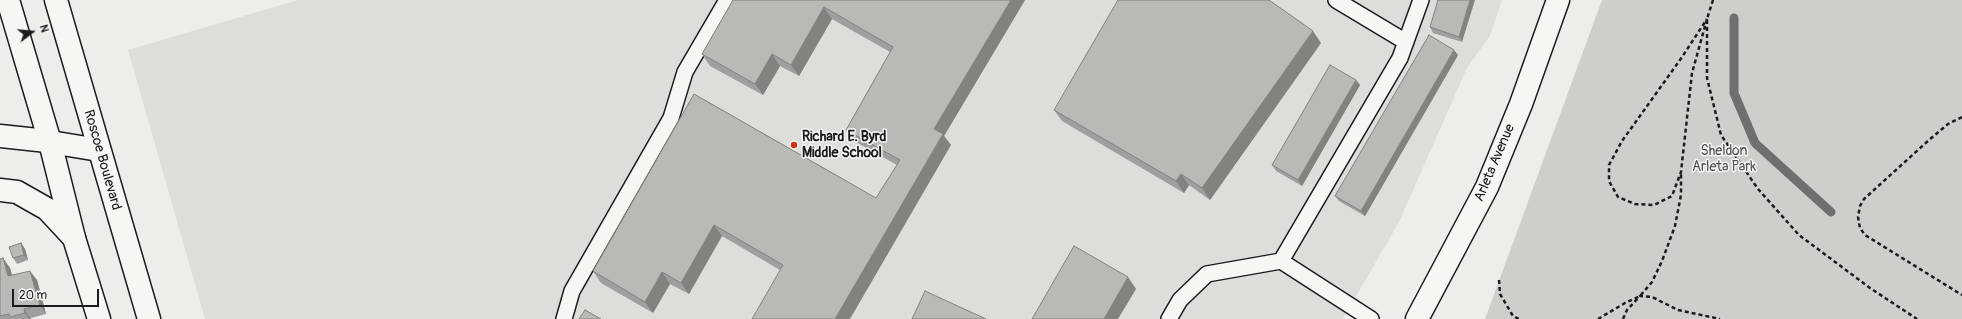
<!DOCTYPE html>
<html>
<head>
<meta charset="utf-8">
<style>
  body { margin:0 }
  #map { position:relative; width:1962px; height:319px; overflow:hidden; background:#edede9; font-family:Pangolin,sans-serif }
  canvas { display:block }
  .north { position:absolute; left:12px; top:12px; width:40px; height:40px; -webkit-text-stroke:3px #f6f6f2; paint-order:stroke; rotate:74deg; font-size:11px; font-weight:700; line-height:16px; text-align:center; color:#1c1c1c }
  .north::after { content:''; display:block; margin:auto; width:14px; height:18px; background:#1c1c1c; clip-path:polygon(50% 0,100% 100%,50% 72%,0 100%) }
  .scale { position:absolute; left:12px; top:289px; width:87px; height:18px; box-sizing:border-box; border:2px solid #1c1c1c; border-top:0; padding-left:5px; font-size:12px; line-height:14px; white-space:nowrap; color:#1c1c1c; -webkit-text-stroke:3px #f6f6f2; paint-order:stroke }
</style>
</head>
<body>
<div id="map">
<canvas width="1962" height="319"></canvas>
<div class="north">N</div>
<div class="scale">20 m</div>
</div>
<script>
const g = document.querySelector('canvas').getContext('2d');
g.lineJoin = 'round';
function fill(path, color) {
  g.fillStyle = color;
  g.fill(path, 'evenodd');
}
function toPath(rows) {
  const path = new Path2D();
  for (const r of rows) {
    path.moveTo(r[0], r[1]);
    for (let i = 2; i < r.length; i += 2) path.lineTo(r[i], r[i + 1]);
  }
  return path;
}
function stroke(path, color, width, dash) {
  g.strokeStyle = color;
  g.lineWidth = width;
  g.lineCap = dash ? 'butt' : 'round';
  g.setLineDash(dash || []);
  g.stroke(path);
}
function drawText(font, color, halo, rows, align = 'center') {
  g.font = font + ' Pangolin,sans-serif';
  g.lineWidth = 3;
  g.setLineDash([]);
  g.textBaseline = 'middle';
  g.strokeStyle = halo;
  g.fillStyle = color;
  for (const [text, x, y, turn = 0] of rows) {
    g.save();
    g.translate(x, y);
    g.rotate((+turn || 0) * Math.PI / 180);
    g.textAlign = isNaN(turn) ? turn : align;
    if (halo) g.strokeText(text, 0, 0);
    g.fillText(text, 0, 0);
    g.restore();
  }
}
const built = toPath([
  [298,0,1502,0,1490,36,1467,68,1399,222,1343,319,205,319,128,50]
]);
const green = toPath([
  [1602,0,1962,0,1962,319,1485,319]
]);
const stream = toPath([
  [1734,18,1734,93,1755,143,1831,212]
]);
const path = toPath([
  [1713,0,1707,19,1707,78,1721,135,1758,189,1799,235,1870,288,1917,319],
  [1707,19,1692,73,1681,172,1672,196,1654,205,1635,204,1618,197,1609,181,1609,165,1622,141,1680,60,1707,19],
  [1962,117,1948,124,1929,140,1864,199,1860,206,1858,217,1860,228,1865,235,1962,295],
  [1499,280,1500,294,1513,316,1519,319],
  [1598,319,1625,303,1640,296,1652,282,1662,261,1675,226,1681,195,1681,174],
  [1623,319,1627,310,1640,296,1652,297,1678,310,1720,319]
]);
const service = toPath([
  [1336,0,1406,42],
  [1281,261,1400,58,1421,0],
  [564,319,572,291,671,118,685,72,727,0],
  [1169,319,1180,300,1207,274,1281,261,1371,319]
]);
const secondary = toPath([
  [1417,319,1487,187,1521,104,1558,0]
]);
const primary = toPath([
  [8,0,50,142,74,238,99,319],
  [56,0,149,319]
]);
const motorway = toPath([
  [0,136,38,140,99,150],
  [0,190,17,192,47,209,74,238]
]);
const wall = toPath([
  [733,0,1025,0,944,136,951,145,780,270,722,236,689,294,670,284,653,313,601,283,593,271,694,94,876,198,897,165,854,141,846,130,890,52,832,19,799,76,780,66,763,95,710,66,702,54],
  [1438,0,1462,42,1433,33,1430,27],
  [1321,43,1210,200,1189,185,1184,193,1062,121,1054,110],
  [1458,55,1365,216,1339,201,1335,196],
  [1356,80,1360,85,1302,186,1276,171,1272,165],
  [21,243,25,249,28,260,17,264,13,258],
  [0,259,10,268,12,275,37,280,46,314,31,318,31,319,0,319]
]);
const shadedWall = toPath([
  [1011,0,1025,0,944,136,951,145,850,319,835,319,934,129],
  [1470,0,1475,0,1462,42,1459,37],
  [824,7,832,19,799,76,791,65],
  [1313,31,1321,43,1210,200,1202,188],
  [1454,50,1458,55,1365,216,1361,211],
  [772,54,780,66,763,95,755,84],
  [1356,80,1360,85,1302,186,1298,180],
  [1181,174,1189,185,1184,193,1176,181],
  [714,225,722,236,689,294,681,283],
  [21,243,25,249,28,260,24,255],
  [3,258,10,268,15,286,8,276],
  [30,271,37,280,46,314,40,305],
  [662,272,670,284,653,313,645,302],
  [1128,277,1136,289,1118,319,1104,319],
  [24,309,31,319,30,319,25,313]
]);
const building = toPath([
  [733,0,1011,0,934,129,943,134,835,319,752,319,783,265,714,225,681,283,662,272,645,302,593,271,694,94,876,198,900,160,846,130,893,47,824,7,791,65,772,54,755,84,702,54,733,0],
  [1118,0,1269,0,1313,31,1202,188,1181,174,1176,181,1054,110,1118,0],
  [1438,0,1470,0,1459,37,1430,27,1438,0],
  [1429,35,1454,50,1361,211,1335,196,1429,35],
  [1330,65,1356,80,1298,180,1272,165,1330,65],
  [21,243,24,255,13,258,9,247,21,243],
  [1074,246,1128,277,1104,319,1032,319,1074,246],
  [3,258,8,276,30,271,40,305,24,309,25,313,10,317,9,314,0,316,0,259,3,258],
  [925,291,986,319,912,319,925,291],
  [585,310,601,319,579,319,585,310]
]);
const markers = [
  [794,145,4,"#c8321e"]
];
const poiNames = [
  ["Richard E. Byrd",802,137],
  ["Middle School",802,153]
];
const parkNames = [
  ["Sheldon",1724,151],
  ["Arleta Park",1724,167]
];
const streetNames = [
  ["Roscoe Boulevard",102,160,74],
  ["Arleta Avenue",1495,163,-67]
];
fill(built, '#ddddda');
fill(green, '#cececb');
stroke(stream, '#6f6f6d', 9);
stroke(service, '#1c1c1c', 18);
stroke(secondary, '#1c1c1c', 25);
stroke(primary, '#1c1c1c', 25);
stroke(motorway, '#1c1c1c', 25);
stroke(path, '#1c1c1c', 2.5, [4, 3]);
stroke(service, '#f6f6f2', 15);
stroke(secondary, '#f6f6f2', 22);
stroke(primary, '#f6f6f2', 22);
stroke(motorway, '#f6f6f2', 22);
fill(wall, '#9f9f9d');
fill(shadedWall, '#82827f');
fill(building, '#b9b9b6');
stroke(building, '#82827f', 1);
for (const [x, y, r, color] of markers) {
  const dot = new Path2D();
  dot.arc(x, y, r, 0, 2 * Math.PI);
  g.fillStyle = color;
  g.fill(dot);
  stroke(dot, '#f6f6f2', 1.5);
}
drawText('bold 14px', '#1c1c1c', '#f6f6f2', poiNames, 'left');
drawText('14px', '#515151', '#f6f6f2', parkNames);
drawText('14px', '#1c1c1c', '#f6f6f2', streetNames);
</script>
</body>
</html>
